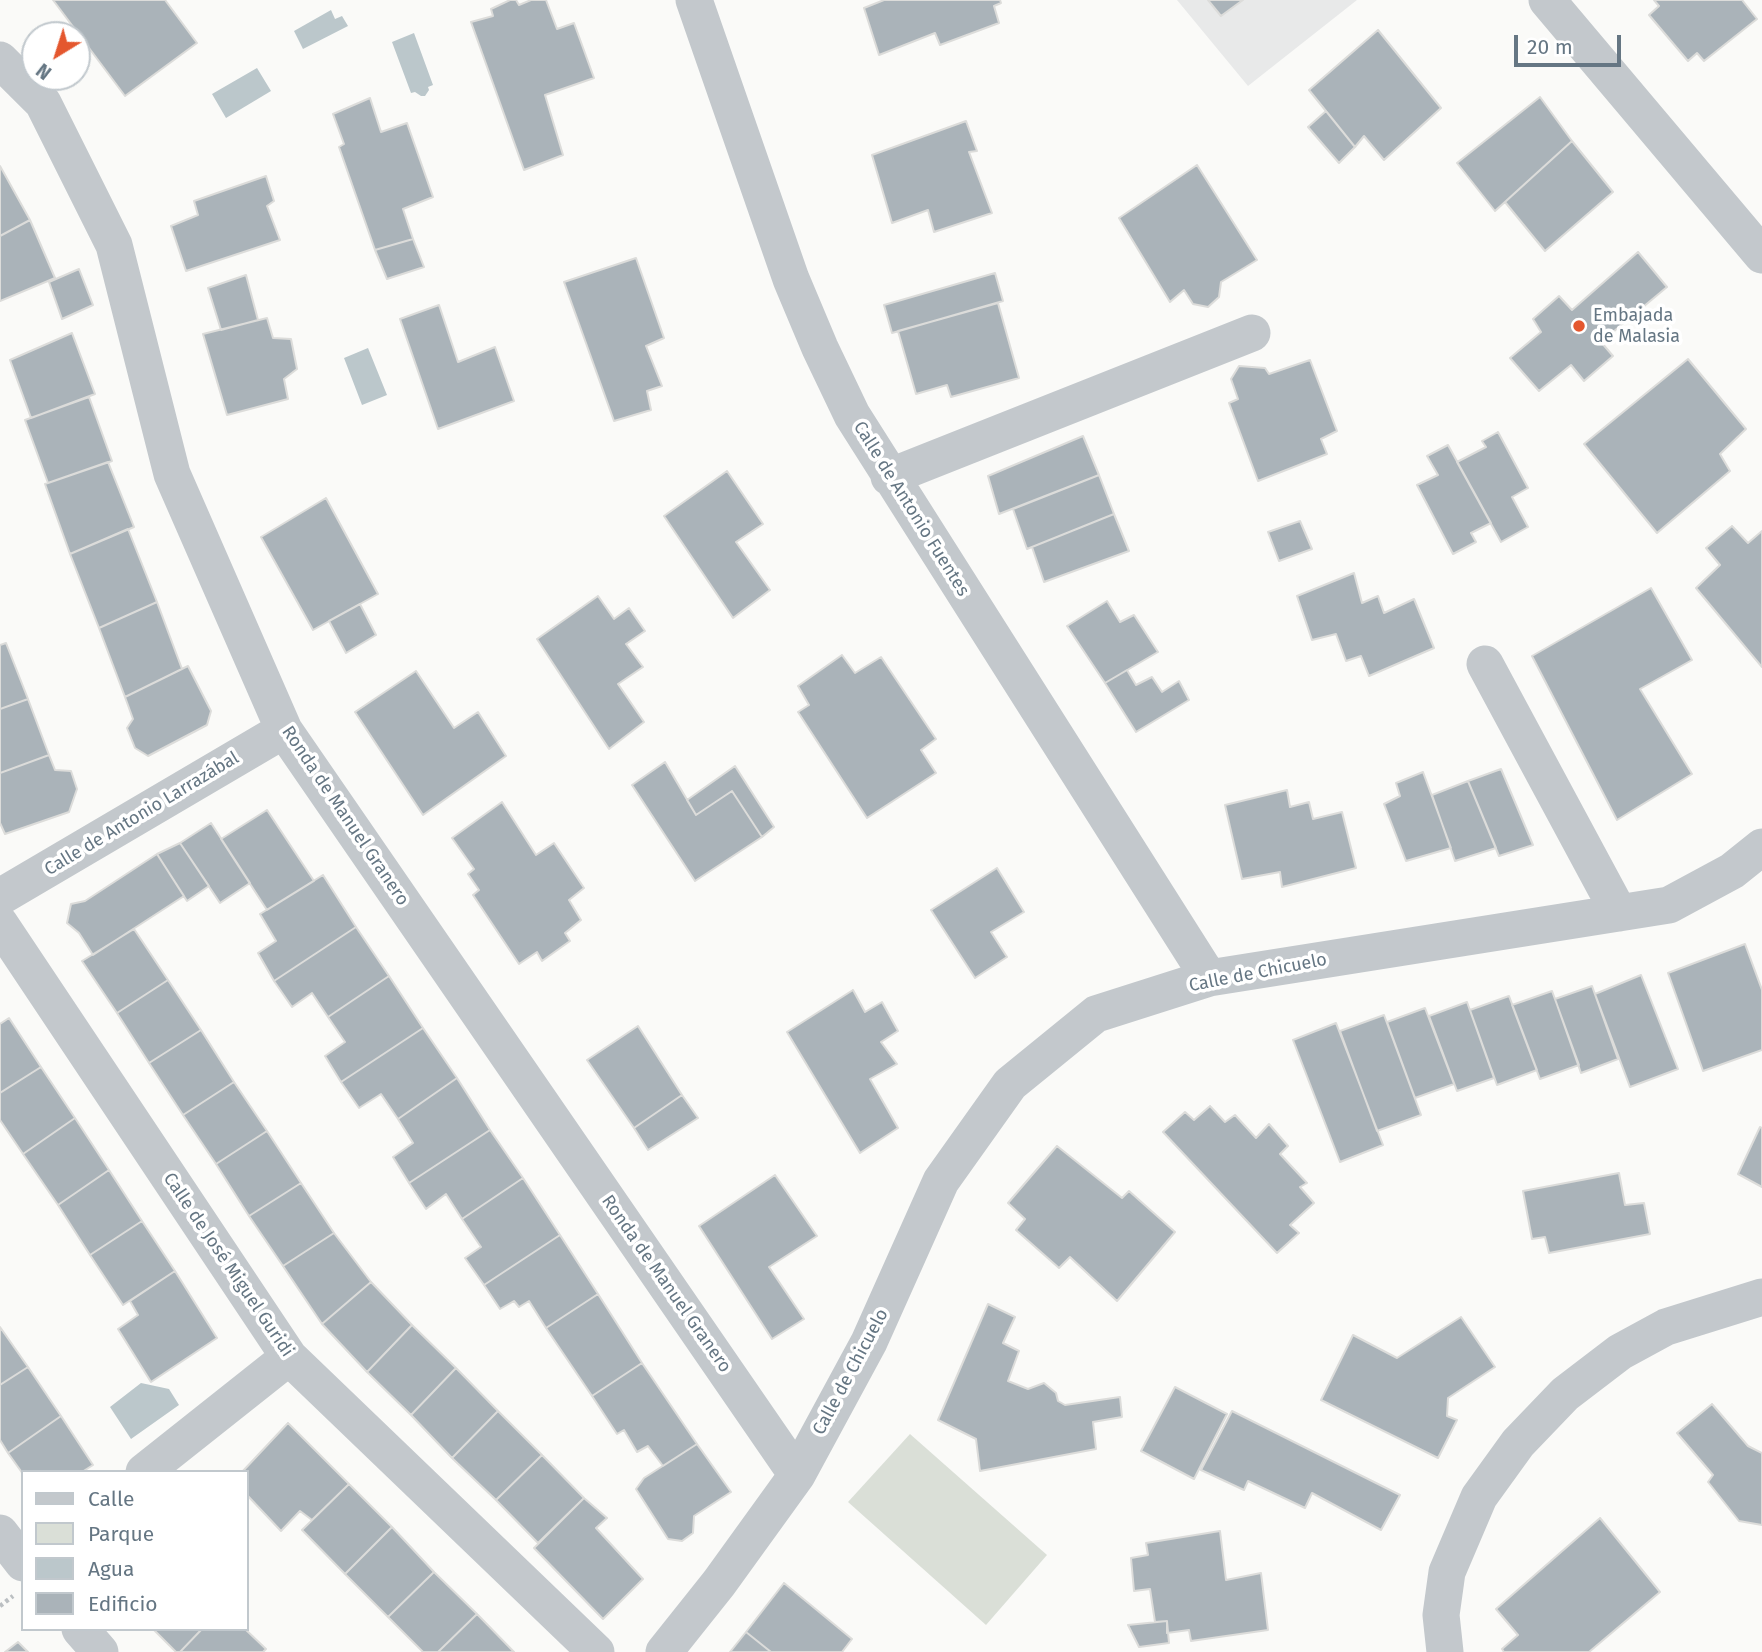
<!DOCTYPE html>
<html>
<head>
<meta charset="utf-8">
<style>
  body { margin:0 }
  #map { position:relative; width:1762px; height:1652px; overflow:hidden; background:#fafaf8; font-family:"Fira Sans",sans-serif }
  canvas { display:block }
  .legend { position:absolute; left:21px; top:1470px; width:228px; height:161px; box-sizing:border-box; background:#fff; border:2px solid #c1c8cd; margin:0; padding:9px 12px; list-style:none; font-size:21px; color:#657683 }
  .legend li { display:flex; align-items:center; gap:14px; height:35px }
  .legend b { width:35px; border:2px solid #c1c8cd }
  .north { position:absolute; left:21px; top:21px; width:70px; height:70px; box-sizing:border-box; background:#fff; border:2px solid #c1c8cd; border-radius:50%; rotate:218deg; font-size:19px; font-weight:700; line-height:28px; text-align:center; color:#657683 }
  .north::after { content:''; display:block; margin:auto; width:24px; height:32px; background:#e4572e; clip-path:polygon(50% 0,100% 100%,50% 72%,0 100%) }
  .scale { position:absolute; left:1514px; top:35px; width:107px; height:32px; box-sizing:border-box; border:4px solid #657683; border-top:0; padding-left:9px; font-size:21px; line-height:24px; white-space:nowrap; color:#657683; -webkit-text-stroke:5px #fff; paint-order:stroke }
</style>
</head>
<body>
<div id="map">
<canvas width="1762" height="1652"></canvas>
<ul class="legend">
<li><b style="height:9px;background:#c3c8cc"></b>Calle</li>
<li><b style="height:19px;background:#dadfd7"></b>Parque</li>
<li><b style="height:19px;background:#bbc7cb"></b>Agua</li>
<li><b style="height:19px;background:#aab3b9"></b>Edificio</li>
</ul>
<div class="north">N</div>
<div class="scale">20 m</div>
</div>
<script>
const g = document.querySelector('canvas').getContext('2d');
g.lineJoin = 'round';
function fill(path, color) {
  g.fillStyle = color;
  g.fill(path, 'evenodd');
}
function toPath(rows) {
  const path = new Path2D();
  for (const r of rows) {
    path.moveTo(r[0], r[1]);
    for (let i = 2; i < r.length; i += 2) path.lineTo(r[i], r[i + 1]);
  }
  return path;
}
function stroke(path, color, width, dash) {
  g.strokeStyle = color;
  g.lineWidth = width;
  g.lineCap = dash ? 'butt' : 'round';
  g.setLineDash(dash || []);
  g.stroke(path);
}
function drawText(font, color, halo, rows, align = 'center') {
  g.font = font + ' "Fira Sans",sans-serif';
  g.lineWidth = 7;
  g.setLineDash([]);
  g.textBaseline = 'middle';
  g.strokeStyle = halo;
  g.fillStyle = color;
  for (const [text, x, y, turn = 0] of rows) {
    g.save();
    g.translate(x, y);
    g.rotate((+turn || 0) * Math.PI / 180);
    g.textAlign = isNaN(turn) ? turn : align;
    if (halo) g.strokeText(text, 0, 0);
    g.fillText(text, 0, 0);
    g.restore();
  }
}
const built = toPath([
  [1177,0,1357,0,1248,86]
]);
const green = toPath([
  [910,1434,1047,1555,986,1625,848,1502]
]);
const water = toPath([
  [331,10,335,19,342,16,348,26,303,49,294,31],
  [414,33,433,85,428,87,429,90,425,96,421,96,415,92,411,93,392,42],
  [257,68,271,91,226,118,212,94],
  [368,348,387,395,362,405,344,358],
  [141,1383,169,1389,179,1405,131,1439,110,1407]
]);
const building = toPath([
  [53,0,165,0,197,43,125,96,53,0],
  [510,0,516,0,519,5,531,0,546,0,557,29,574,23,594,78,545,95,563,155,524,170,471,22,493,16,491,9,510,0],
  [884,0,1000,0,1001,3,994,6,999,23,940,45,935,33,879,55,864,8,884,0],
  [1208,0,1243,0,1221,16,1208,0],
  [1654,0,1742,0,1757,19,1704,61,1697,53,1688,61,1649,15,1659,6,1654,0],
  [1378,30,1441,108,1384,160,1364,136,1355,147,1309,90,1378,30],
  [1540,97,1572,141,1495,211,1457,163,1540,97],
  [370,98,381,132,407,123,433,197,403,209,413,239,375,250,339,147,344,144,333,114,370,98],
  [1326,111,1355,147,1339,163,1308,127,1326,111],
  [966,121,977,151,969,152,992,213,934,232,928,210,892,223,872,155,966,121],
  [1572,141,1613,192,1545,251,1505,202,1572,141],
  [1197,165,1257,260,1221,282,1219,297,1208,307,1193,304,1184,290,1170,302,1119,218,1197,165],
  [0,166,30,220,0,236,0,166],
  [266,176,274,201,267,206,280,240,186,271,171,226,198,215,194,201,266,176],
  [30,220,55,278,0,301,0,236,30,220],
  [413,239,424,267,387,279,375,250,413,239],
  [1638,252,1667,287,1601,342,1613,356,1584,381,1571,365,1539,391,1510,358,1541,332,1533,319,1559,296,1572,310,1638,252],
  [636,258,664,338,646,346,662,386,647,391,651,410,614,421,564,282,636,258],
  [79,269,93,305,62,319,49,282,79,269],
  [995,273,1003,301,892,333,884,305,995,273],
  [246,275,258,320,221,330,208,288,246,275],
  [998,303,1019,378,951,397,947,385,916,394,898,331,998,303],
  [439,305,458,362,495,347,514,401,438,429,400,319,439,305],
  [267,318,273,338,291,339,297,369,284,379,288,399,227,415,203,334,267,318],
  [72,333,95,394,31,418,10,360,72,333],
  [1688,359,1746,429,1720,454,1730,471,1657,533,1584,444,1688,359],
  [1310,360,1337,431,1321,439,1327,454,1258,481,1229,403,1238,399,1231,379,1239,366,1265,368,1269,374,1310,360],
  [89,397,112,461,48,483,25,420,89,397],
  [1498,432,1528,488,1512,497,1528,527,1501,542,1457,462,1486,447,1482,441,1498,432],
  [1083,436,1099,475,999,514,988,476,1083,436],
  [1448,445,1491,523,1471,533,1476,542,1453,554,1417,485,1438,475,1427,456,1448,445],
  [108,462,134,527,70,554,45,484,108,462],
  [727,471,763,524,736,542,770,590,733,618,664,516,727,471],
  [1099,475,1114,514,1027,549,1013,509,1099,475],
  [326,498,378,594,313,630,261,537,326,498],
  [1114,514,1129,551,1044,582,1032,547,1114,514],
  [1300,521,1312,549,1279,561,1268,532,1300,521],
  [1732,526,1748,543,1762,531,1762,667,1696,588,1720,565,1706,548,1732,526],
  [128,529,157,602,99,628,70,554,128,529],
  [1354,573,1362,603,1378,596,1384,613,1414,599,1434,648,1369,676,1361,656,1346,661,1336,634,1312,640,1297,596,1354,573],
  [1651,588,1692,660,1640,689,1692,774,1617,820,1532,656,1651,588],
  [598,596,614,619,629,608,645,631,626,644,643,667,618,684,644,722,609,749,537,639,598,596],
  [1107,601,1120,622,1134,615,1158,652,1105,683,1067,626,1107,601],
  [157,602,182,669,125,697,99,628,157,602],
  [360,604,376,635,346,653,329,621,360,604],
  [6,643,28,699,0,709,0,645,6,643],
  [842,655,855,673,881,657,936,739,921,750,936,773,867,818,798,712,809,705,798,686,842,655],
  [188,666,211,711,207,725,148,756,135,748,127,728,133,719,125,697,188,666],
  [1127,670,1136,685,1152,677,1162,692,1179,681,1189,700,1136,732,1105,683,1127,670],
  [416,671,454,728,478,712,506,756,423,815,355,712,416,671],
  [28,699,49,755,0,773,0,709,28,699],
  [49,755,55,770,71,771,77,789,69,812,5,834,0,823,0,773,49,755],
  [665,762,696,815,732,791,762,837,695,881,632,785,665,762],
  [735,766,774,827,762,837,732,791,696,815,687,800,735,766],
  [1501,769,1533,845,1499,856,1468,781,1501,769],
  [1423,772,1451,848,1406,861,1384,804,1400,796,1396,783,1423,772],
  [1468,781,1496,848,1455,861,1432,795,1468,781],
  [1287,790,1290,807,1309,802,1313,819,1342,812,1356,868,1282,887,1280,872,1242,879,1225,805,1287,790],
  [502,802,536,855,554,843,584,888,569,900,581,920,565,933,570,941,542,961,537,952,519,964,473,895,479,890,468,874,474,869,452,838,502,802],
  [267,810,314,881,267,910,221,839,267,810],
  [211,823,250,883,220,903,180,843,211,823],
  [180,843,209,886,187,901,157,854,180,843],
  [157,854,184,896,93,955,79,933,67,923,71,904,85,901,157,854],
  [997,868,1024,912,991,932,1007,957,975,978,931,910,997,868],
  [323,875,356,927,274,981,258,953,276,941,260,914,323,875],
  [356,927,389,976,328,1017,312,993,292,1007,274,981,356,927],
  [134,929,168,980,117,1013,82,961,134,929],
  [1745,944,1762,990,1762,1050,1703,1071,1668,973,1745,944],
  [1641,975,1678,1069,1630,1087,1595,994,1641,975],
  [389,976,423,1028,341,1082,325,1056,345,1042,328,1017,389,976],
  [168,980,201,1030,149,1063,117,1013,168,980],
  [1592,986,1618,1059,1581,1073,1555,999,1592,986],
  [853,990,865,1012,882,1002,898,1031,881,1042,897,1064,870,1079,898,1128,860,1153,787,1032,853,990],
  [1552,991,1579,1065,1540,1079,1512,1005,1552,991],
  [1509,996,1537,1070,1497,1085,1470,1010,1509,996],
  [1467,1002,1494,1078,1457,1091,1429,1016,1467,1002],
  [1425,1008,1454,1084,1415,1098,1387,1022,1425,1008],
  [1384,1015,1421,1115,1377,1131,1340,1031,1384,1015],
  [9,1018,41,1067,0,1093,0,1024,9,1018],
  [1336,1023,1383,1145,1340,1162,1293,1040,1336,1023],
  [638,1026,682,1095,634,1128,587,1060,638,1026],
  [423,1028,457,1078,398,1119,381,1094,359,1108,341,1082,423,1028],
  [201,1030,234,1082,183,1115,149,1063,201,1030],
  [41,1067,75,1118,23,1154,0,1120,0,1093,41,1067],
  [457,1078,490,1130,409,1183,393,1157,413,1143,398,1119,457,1078],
  [234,1082,267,1131,216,1164,183,1115,234,1082],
  [682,1095,698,1118,648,1150,634,1128,682,1095],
  [1210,1106,1225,1122,1235,1115,1256,1138,1269,1124,1288,1146,1280,1154,1307,1183,1300,1187,1314,1203,1290,1225,1299,1233,1277,1253,1163,1132,1185,1112,1194,1120,1210,1106],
  [75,1118,109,1170,58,1205,23,1154,75,1118],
  [1760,1127,1762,1128,1762,1187,1738,1174,1760,1127],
  [490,1130,523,1178,462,1219,446,1194,426,1209,409,1183,490,1130],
  [267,1131,301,1183,249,1216,216,1164,267,1131],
  [1057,1146,1122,1198,1129,1191,1175,1232,1117,1301,1070,1257,1059,1268,1016,1230,1025,1219,1008,1203,1057,1146],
  [109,1170,142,1221,90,1255,58,1205,109,1170],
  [1619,1173,1625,1205,1644,1203,1650,1234,1549,1253,1545,1237,1532,1239,1523,1191,1619,1173],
  [775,1175,817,1236,769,1267,804,1319,772,1339,699,1226,775,1175],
  [523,1178,560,1235,484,1285,465,1258,481,1247,462,1219,523,1178],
  [301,1183,334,1233,283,1266,249,1216,301,1183],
  [142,1221,175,1271,123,1305,90,1255,142,1221],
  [334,1233,371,1282,322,1324,283,1266,334,1233],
  [560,1235,598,1294,546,1328,529,1301,519,1307,514,1301,500,1309,484,1285,560,1235],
  [175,1271,217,1338,151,1382,118,1329,138,1315,130,1301,175,1271],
  [371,1282,412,1325,367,1372,322,1324,371,1282],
  [598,1294,642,1363,592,1396,546,1328,598,1294],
  [988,1304,1015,1317,1003,1343,1019,1351,1008,1381,1028,1389,1044,1383,1056,1393,1058,1401,1065,1405,1120,1397,1122,1417,1093,1422,1096,1449,980,1471,976,1439,938,1420,988,1304],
  [1461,1317,1495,1367,1448,1398,1447,1416,1457,1420,1438,1458,1321,1400,1353,1335,1397,1358,1461,1317],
  [412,1325,456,1368,411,1415,367,1372,412,1325],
  [0,1327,28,1367,0,1385,0,1327],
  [642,1363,697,1444,663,1466,648,1446,637,1452,624,1430,617,1434,592,1396,642,1363],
  [28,1367,61,1416,8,1453,0,1440,0,1385,28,1367],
  [456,1368,498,1411,452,1458,411,1415,456,1368],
  [1175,1387,1227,1414,1194,1479,1141,1451,1175,1387],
  [1712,1404,1748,1446,1762,1453,1762,1525,1739,1521,1708,1482,1713,1475,1677,1433,1712,1404],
  [498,1411,542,1455,496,1500,452,1458,498,1411],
  [1232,1411,1400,1495,1381,1530,1312,1493,1305,1508,1248,1481,1244,1490,1201,1470,1232,1411],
  [61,1416,93,1465,82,1472,23,1472,23,1474,8,1453,61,1416],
  [288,1423,349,1484,312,1520,300,1511,281,1531,247,1495,247,1472,242,1472,288,1423],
  [697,1444,731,1492,694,1516,693,1533,682,1541,668,1539,636,1489,644,1478,697,1444],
  [542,1455,584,1498,538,1543,496,1500,542,1455],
  [349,1484,392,1527,345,1574,302,1530,349,1484],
  [584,1498,607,1518,596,1528,643,1579,603,1619,534,1548,584,1498],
  [1600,1518,1660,1592,1589,1652,1504,1652,1502,1649,1518,1635,1496,1609,1600,1518],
  [392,1527,434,1572,388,1617,345,1574,392,1527],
  [1220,1531,1226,1580,1261,1573,1268,1630,1191,1641,1189,1630,1167,1633,1167,1621,1155,1622,1150,1589,1134,1591,1131,1558,1148,1555,1146,1543,1220,1531],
  [434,1572,477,1614,438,1652,423,1652,388,1617,434,1572],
  [784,1583,852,1639,842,1652,771,1652,746,1632,784,1583],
  [477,1614,514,1652,438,1652,477,1614],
  [1167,1621,1169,1643,1139,1647,1128,1625,1167,1621],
  [153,1629,202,1629,180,1652,176,1652,153,1629],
  [202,1629,245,1629,266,1649,263,1652,180,1652,202,1629],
  [746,1632,771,1652,730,1652,746,1632],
  [18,1642,28,1652,5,1652,18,1642]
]);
const path = toPath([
  [0,1606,13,1596]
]);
const minor = toPath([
  [694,0,791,279,820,348,852,415,1209,978],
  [1547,0,1762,255],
  [0,60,43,103,114,245,172,474,284,730,797,1475],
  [889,477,1252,333],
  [1485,664,1619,913],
  [0,897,284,730],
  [0,924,289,1357,596,1652],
  [144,1472,289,1357],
  [0,1533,23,1563],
  [80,1629,100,1652],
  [664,1652,719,1583,797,1475,869,1342,941,1181,1010,1084,1096,1014,1209,978,1669,905,1732,871,1762,847],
  [1445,1652,1441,1615,1447,1572,1479,1497,1518,1443,1565,1394,1620,1352,1666,1327,1762,1297]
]);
const markers = [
  [1579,326,7,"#e4572e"]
];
const poiNames = [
  ["Embajada",1593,316],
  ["de Malasia",1593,337]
];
const streetNames = [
  ["Calle de Antonio Fuentes",911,509,58],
  ["Calle de Antonio Larrazábal",142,814,-31],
  ["Ronda de Manuel Granero",345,816,56],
  ["Calle de Chicuelo",1258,973,-11],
  ["Calle de José Miguel Guridi",228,1265,56],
  ["Ronda de Manuel Granero",666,1284,55],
  ["Calle de Chicuelo",851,1372,-62]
];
fill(built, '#e8e9e9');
fill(green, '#dadfd7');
fill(water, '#bbc7cb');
fill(building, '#aab3b9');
stroke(building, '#dcdcda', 2);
stroke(path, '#bbbfc2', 4.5, [3.5, 3.5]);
stroke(minor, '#c3c8cc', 37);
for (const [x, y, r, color] of markers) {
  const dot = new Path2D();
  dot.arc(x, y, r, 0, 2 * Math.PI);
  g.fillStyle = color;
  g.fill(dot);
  stroke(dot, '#fff', 2.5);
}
drawText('18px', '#657683', '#fff', poiNames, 'left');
drawText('18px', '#657683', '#fff', streetNames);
</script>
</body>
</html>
